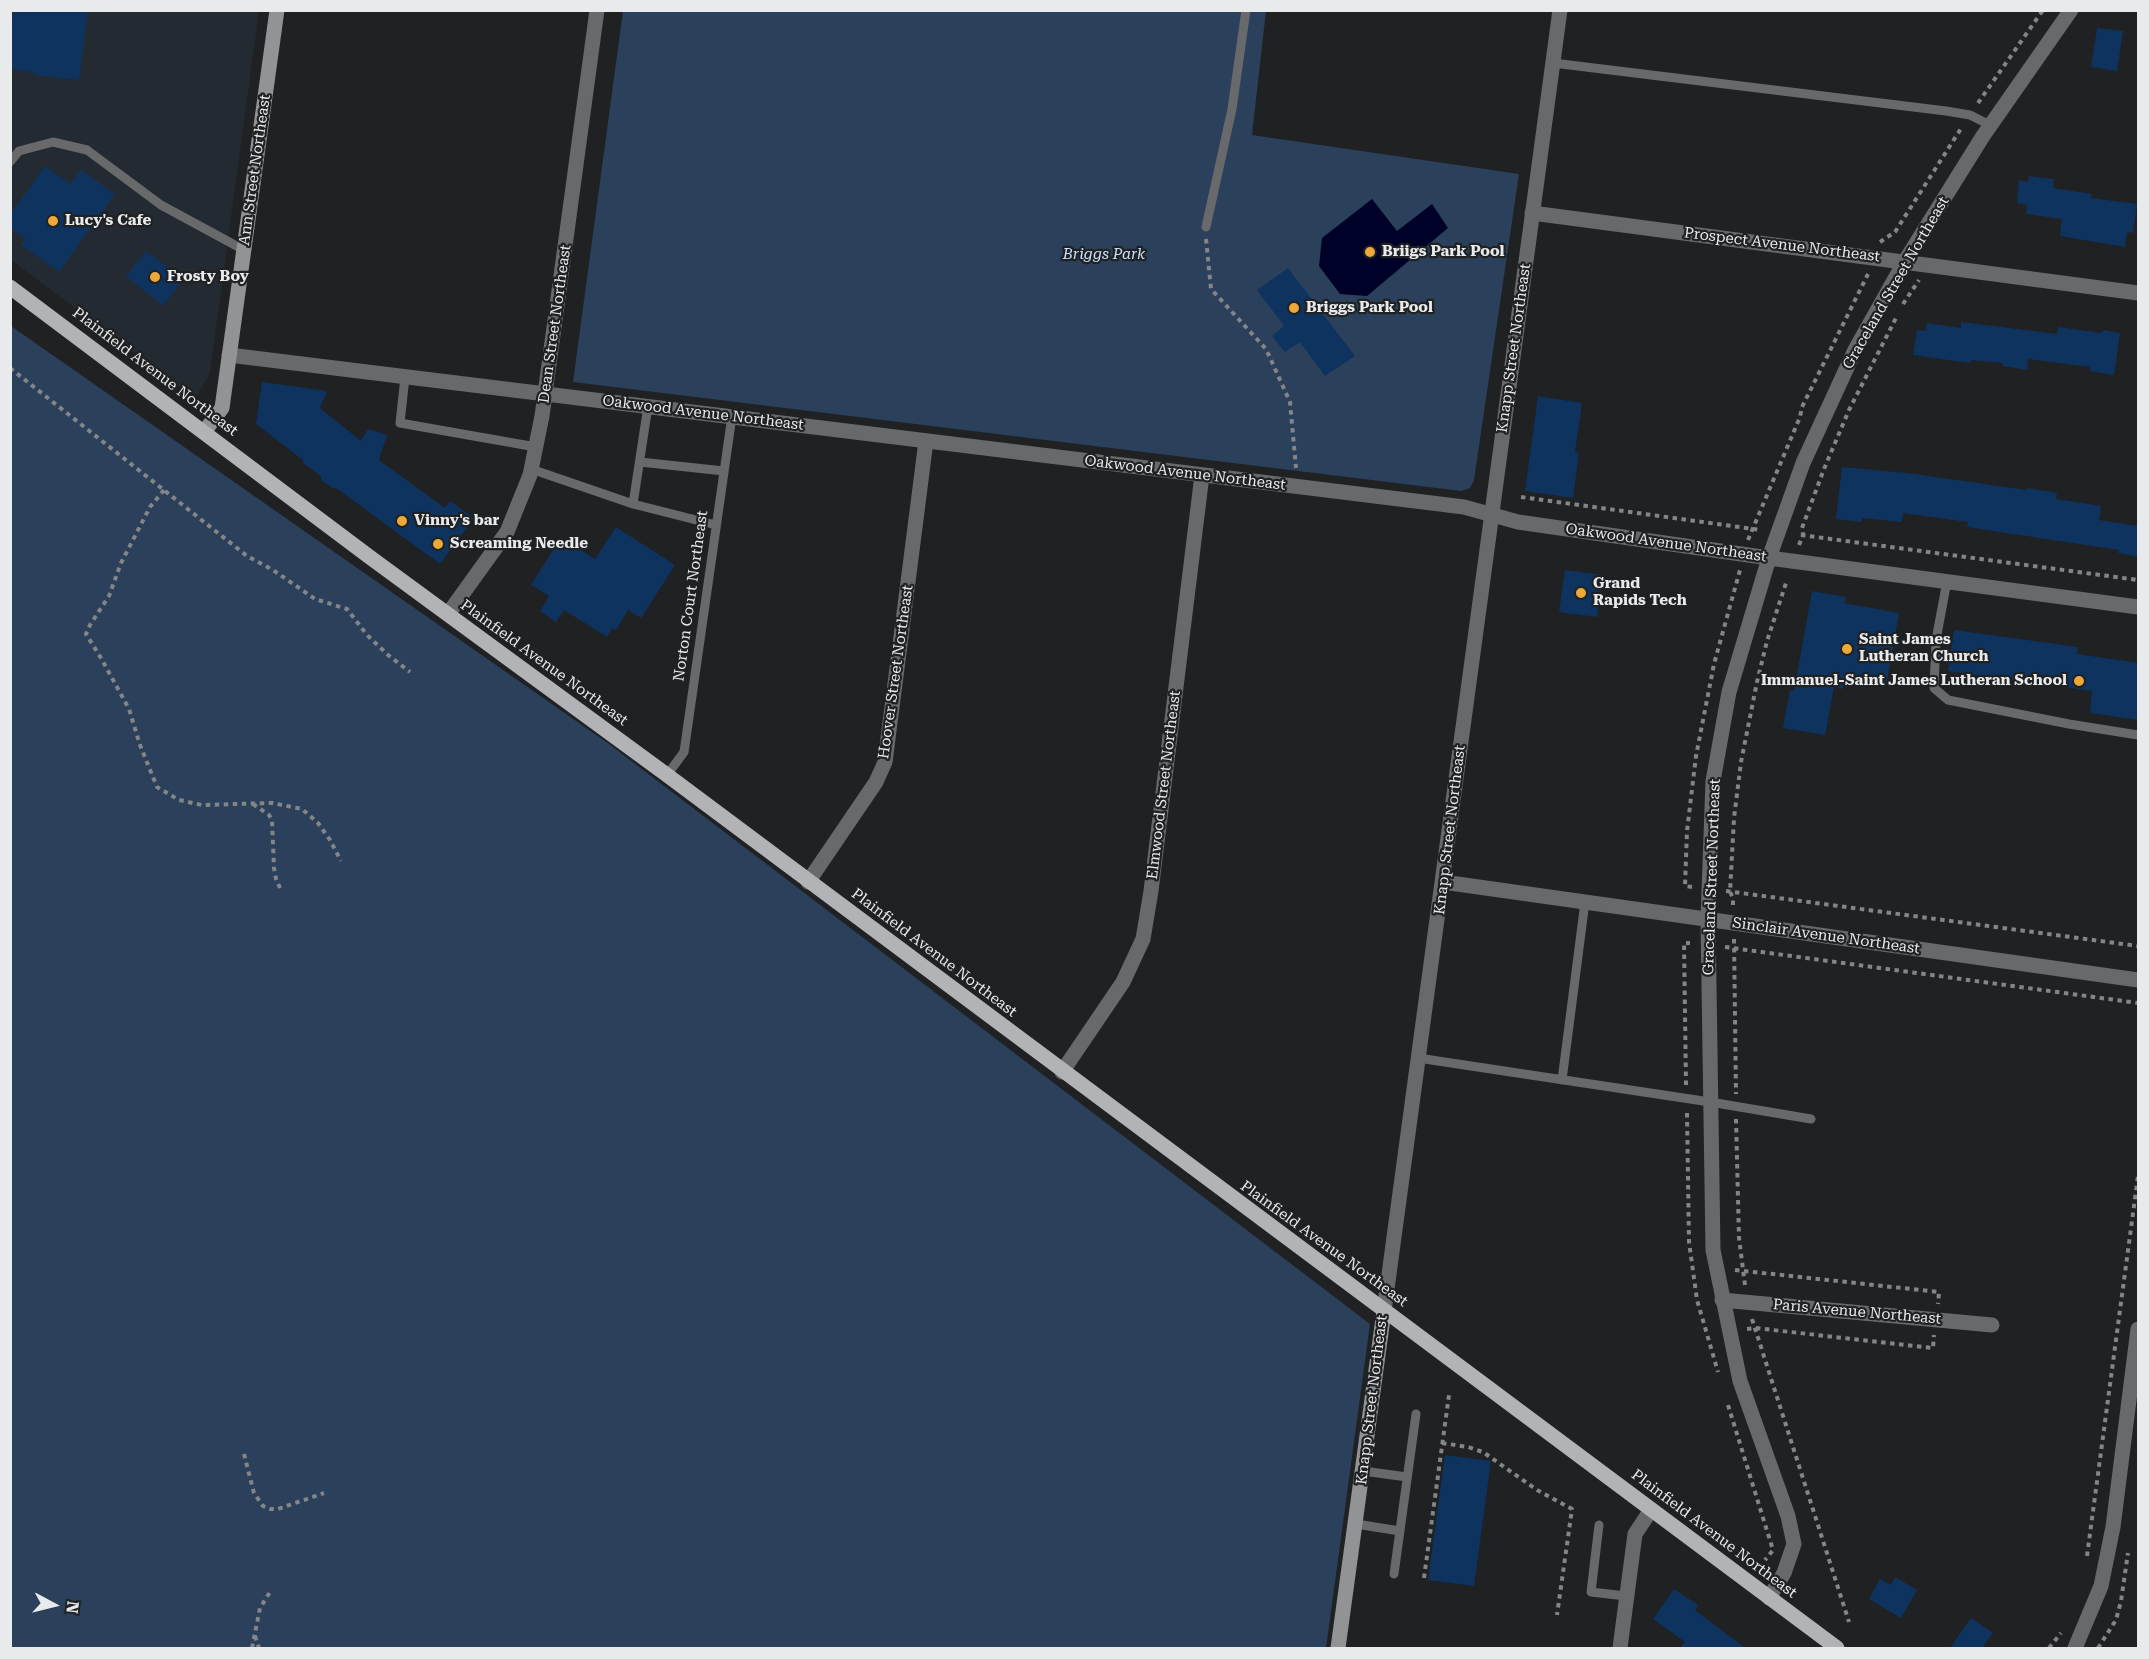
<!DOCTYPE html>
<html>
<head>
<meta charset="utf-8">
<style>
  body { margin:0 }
  #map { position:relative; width:2149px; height:1659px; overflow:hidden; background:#1f2123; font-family:"Roboto Serif",serif }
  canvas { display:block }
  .frame { position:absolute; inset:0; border:12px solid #e9eaec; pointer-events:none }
  .north { position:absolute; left:24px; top:1575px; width:60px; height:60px; -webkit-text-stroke:4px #1f2123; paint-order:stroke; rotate:97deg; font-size:16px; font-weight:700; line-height:24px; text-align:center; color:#e9eaec }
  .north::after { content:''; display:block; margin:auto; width:21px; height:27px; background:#e9eaec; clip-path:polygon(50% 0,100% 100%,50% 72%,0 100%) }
</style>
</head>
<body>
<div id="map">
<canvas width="2149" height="1659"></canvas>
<div class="frame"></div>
<div class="north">N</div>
</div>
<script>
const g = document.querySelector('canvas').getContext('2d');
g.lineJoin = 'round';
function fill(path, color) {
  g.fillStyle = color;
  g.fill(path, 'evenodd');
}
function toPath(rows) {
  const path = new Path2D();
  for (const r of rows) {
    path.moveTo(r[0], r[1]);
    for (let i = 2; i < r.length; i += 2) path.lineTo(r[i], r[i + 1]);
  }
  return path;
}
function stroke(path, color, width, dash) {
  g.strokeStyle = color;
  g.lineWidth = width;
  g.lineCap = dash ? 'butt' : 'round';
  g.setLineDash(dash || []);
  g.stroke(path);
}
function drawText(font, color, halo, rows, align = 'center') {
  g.font = font + ' "Roboto Serif",serif';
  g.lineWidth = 4.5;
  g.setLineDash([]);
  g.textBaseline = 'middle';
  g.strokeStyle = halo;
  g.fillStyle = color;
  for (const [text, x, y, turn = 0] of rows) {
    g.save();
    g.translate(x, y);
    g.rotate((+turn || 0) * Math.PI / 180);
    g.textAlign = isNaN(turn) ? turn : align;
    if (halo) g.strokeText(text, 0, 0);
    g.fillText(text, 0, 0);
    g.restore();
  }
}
const built = toPath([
  [10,11,259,11,210,373,195,399,11,260]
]);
const green = toPath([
  [623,11,1266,11,1252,135,1519,174,1474,480,1470,488,1461,491,573,382],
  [11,326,609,744,1370,1324,1326,1648,11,1648]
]);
const water = toPath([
  [1372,199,1397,231,1432,204,1448,228,1367,296,1340,294,1319,266,1322,238]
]);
const building = toPath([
  [14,10,88,10,79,80,33,75,34,72,10,69,10,16,13,17],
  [2097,28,2123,31,2117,71,2091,67],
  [45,166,70,184,81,170,115,194,59,272,21,245,26,239,10,228,10,215],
  [2029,176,2054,179,2053,188,2092,194,2091,198,2137,204,2133,233,2127,232,2125,247,2060,236,2062,219,2026,214,2027,205,2017,203,2019,180,2028,182],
  [146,251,183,279,163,306,126,276],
  [1288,268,1355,356,1325,376,1300,342,1285,352,1272,336,1284,326,1257,290],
  [1961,322,2057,334,2058,327,2102,333,2103,330,2120,333,2114,375,2090,371,2090,367,2028,359,2027,370,2003,366,2003,363,1971,360,1970,363,1913,355,1917,330,1926,331,1927,323,1961,328],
  [262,382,327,391,320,408,361,441,368,429,387,435,379,460,445,508,450,501,474,518,440,564,336,488,334,489,321,480,321,476,303,463,303,460,256,424],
  [1538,396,1582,403,1575,452,1579,453,1573,498,1525,491],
  [1842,467,1907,473,2027,490,2027,488,2057,493,2056,499,2101,506,2099,520,2139,526,2139,557,2118,553,2119,550,1967,527,1968,522,1903,513,1902,522,1862,518,1862,522,1836,519],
  [616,527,675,565,641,618,628,610,616,630,612,628,607,637,564,610,556,622,540,611,549,596,531,585,561,537,595,559],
  [1565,570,1603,575,1597,617,1559,612],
  [1812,591,1846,597,1844,603,1899,613,1886,687,1845,679,1843,689,1834,687,1825,735,1783,728,1790,690,1794,691],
  [1954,630,2078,647,2077,654,2139,663,2139,720,2090,713,2092,691,1948,671],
  [1445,1455,1491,1461,1474,1586,1428,1580],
  [1895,1577,1917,1590,1901,1618,1869,1599,1880,1579,1891,1585],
  [1674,1589,1698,1605,1695,1610,1745,1648,1680,1648,1685,1642,1653,1619],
  [1971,1618,1993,1633,1982,1648,1950,1648]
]);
const path = toPath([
  [1978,103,2043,10],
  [1206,239,1211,289,1266,349,1290,402,1296,468],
  [1880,242,1895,232,1962,127],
  [1903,304,1919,280],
  [10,368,247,556,273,570,315,599,347,609,367,635,388,655,410,672],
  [164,490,150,507,121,563,109,596,90,625,86,634,101,658,129,709,140,745,157,787,179,800,202,805,272,803,302,809,318,823,330,840,341,861],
  [1521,497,1761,530],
  [1801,535,2138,580],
  [1748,540,1800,417,1802,407,1868,274],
  [1799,545,1803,535,1802,528,1824,469,1849,410,1897,316],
  [253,804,269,815,272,820,274,868,276,879,280,888],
  [1692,887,1685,886,1687,831,1696,756,1714,664,1740,570],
  [1726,891,2138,946],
  [1733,905,1733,898,1730,892,1734,818,1741,762,1757,682,1767,641,1786,583],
  [1734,939,1736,1094],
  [1725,947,2138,1003],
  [1686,1085,1684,943,1690,943],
  [1687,1113,1689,1242,1697,1300,1718,1372],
  [1736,1119,1739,1238,1745,1285],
  [1735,1270,1939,1292,1938,1304],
  [1752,1319,1849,1622],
  [1747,1329,1755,1328,1933,1348,1934,1335],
  [1728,1405,1773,1550,1765,1560],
  [1442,1443,1468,1447,1483,1452,1537,1490,1572,1509,1557,1615],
  [244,1454,254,1493,263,1506,270,1509,278,1509,324,1493],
  [2087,1556,2138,1176],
  [1424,1578,1449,1395],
  [255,1636,259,1648],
  [252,1648,260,1608,270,1592],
  [2049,1648,2061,1633],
  [2098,1648,2116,1620,2121,1601,2128,1553]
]);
const service = toPath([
  [1553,63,1946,111,1970,115,1990,125],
  [10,162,19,151,53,142,87,150,161,205,244,250],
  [1206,227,1232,109,1246,10],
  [405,377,400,423,536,447],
  [640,462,724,471],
  [531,469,633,504,716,525],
  [633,504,648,406],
  [1947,581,1936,640,1934,688,1948,700,2069,724,2138,735],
  [667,775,684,752,732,416],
  [1418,1058,1710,1102,1811,1119],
  [1562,1080,1585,902],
  [1363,1471,1407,1477],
  [1356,1524,1400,1531],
  [1599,1525,1591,1592,1626,1596],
  [1394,1574,1416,1414]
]);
const minor = toPath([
  [1532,213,2138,293],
  [229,355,1464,507,1518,522,1769,558,2138,607],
  [448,614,507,532,530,475,542,416,597,10],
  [808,882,876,782,885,762,926,441],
  [1443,882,2138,980],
  [1062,1072,1123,982,1143,939,1151,891,1202,475],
  [1722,1300,1992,1325],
  [1769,1598,1784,1573,1794,1544,1788,1516,1740,1381,1713,1250,1708,919,1713,781,1729,692,1769,558,1803,463,1855,350,1905,261,1983,136,2071,10],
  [1620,1648,1635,1534,1651,1510],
  [2075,1648,2101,1586,2113,1527,2138,1329]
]);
const tertiary = toPath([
  [1384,1311,1560,10]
]);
const secondary = toPath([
  [204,432,222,408,277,10],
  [1338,1648,1384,1311]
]);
const primary = toPath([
  [10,287,371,558,667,775,1837,1648]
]);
const markers = [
  [53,221,6,"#eca93a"],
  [1370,252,6,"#eca93a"],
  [155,277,6,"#eca93a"],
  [1294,308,6,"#eca93a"],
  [402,521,6,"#eca93a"],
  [438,544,6,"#eca93a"],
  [1581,593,6,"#eca93a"],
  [1847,649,6,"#eca93a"],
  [2079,681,6,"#eca93a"]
];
const streetNames = [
  ["Ann Street Northeast",255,170,-82],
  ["Prospect Avenue Northeast",1782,245,7],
  ["Graceland Street Northeast",1896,283,-60],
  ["Dean Street Northeast",555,324,-82],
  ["Knapp Street Northeast",1514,348,-82],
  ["Plainfield Avenue Northeast",155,372,37],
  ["Oakwood Avenue Northeast",703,413,7],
  ["Oakwood Avenue Northeast",1185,473,7],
  ["Oakwood Avenue Northeast",1666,543,8],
  ["Norton Court Northeast",691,596,-82],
  ["Plainfield Avenue Northeast",544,663,36],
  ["Hoover Street Northeast",896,672,-82],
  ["Elmwood Street Northeast",1164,785,-83],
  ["Knapp Street Northeast",1450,830,-83],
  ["Graceland Street Northeast",1712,877,-88],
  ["Sinclair Avenue Northeast",1826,936,8],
  ["Plainfield Avenue Northeast",934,953,37],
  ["Plainfield Avenue Northeast",1324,1244,36],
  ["Paris Avenue Northeast",1857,1312,5],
  ["Knapp Street Northeast",1372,1400,-83],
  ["Plainfield Avenue Northeast",1714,1534,37]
];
const poiNames = [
  ["Lucy's Cafe",65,221],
  ["Briigs Park Pool",1382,252],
  ["Frosty Boy",167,277],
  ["Briggs Park Pool",1306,308],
  ["Vinny's bar",414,521],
  ["Screaming Needle",450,544],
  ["Grand",1593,584],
  ["Rapids Tech",1593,601],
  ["Saint James",1859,640],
  ["Lutheran Church",1859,657],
  ["Immanuel-Saint James Lutheran School",2067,681,"right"]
];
const parkNames = [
  ["Briggs Park",1104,255]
];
fill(built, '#242a31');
fill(green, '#2a405b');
fill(water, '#000129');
fill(building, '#0f335f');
stroke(path, '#838587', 4, [4.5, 4.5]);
stroke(service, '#68696b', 9);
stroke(minor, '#68696b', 15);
stroke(tertiary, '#68696b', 15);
stroke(secondary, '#919395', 15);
stroke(primary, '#b1b3b6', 15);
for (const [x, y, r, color] of markers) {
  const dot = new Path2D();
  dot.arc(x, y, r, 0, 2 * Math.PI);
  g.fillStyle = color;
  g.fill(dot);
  stroke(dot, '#1f2123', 2);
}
drawText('15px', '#e9eaec', '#1f2123', streetNames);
drawText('bold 15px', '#e9eaec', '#1f2123', poiNames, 'left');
drawText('italic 15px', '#cbe1ff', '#1f2123', parkNames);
</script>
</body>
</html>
